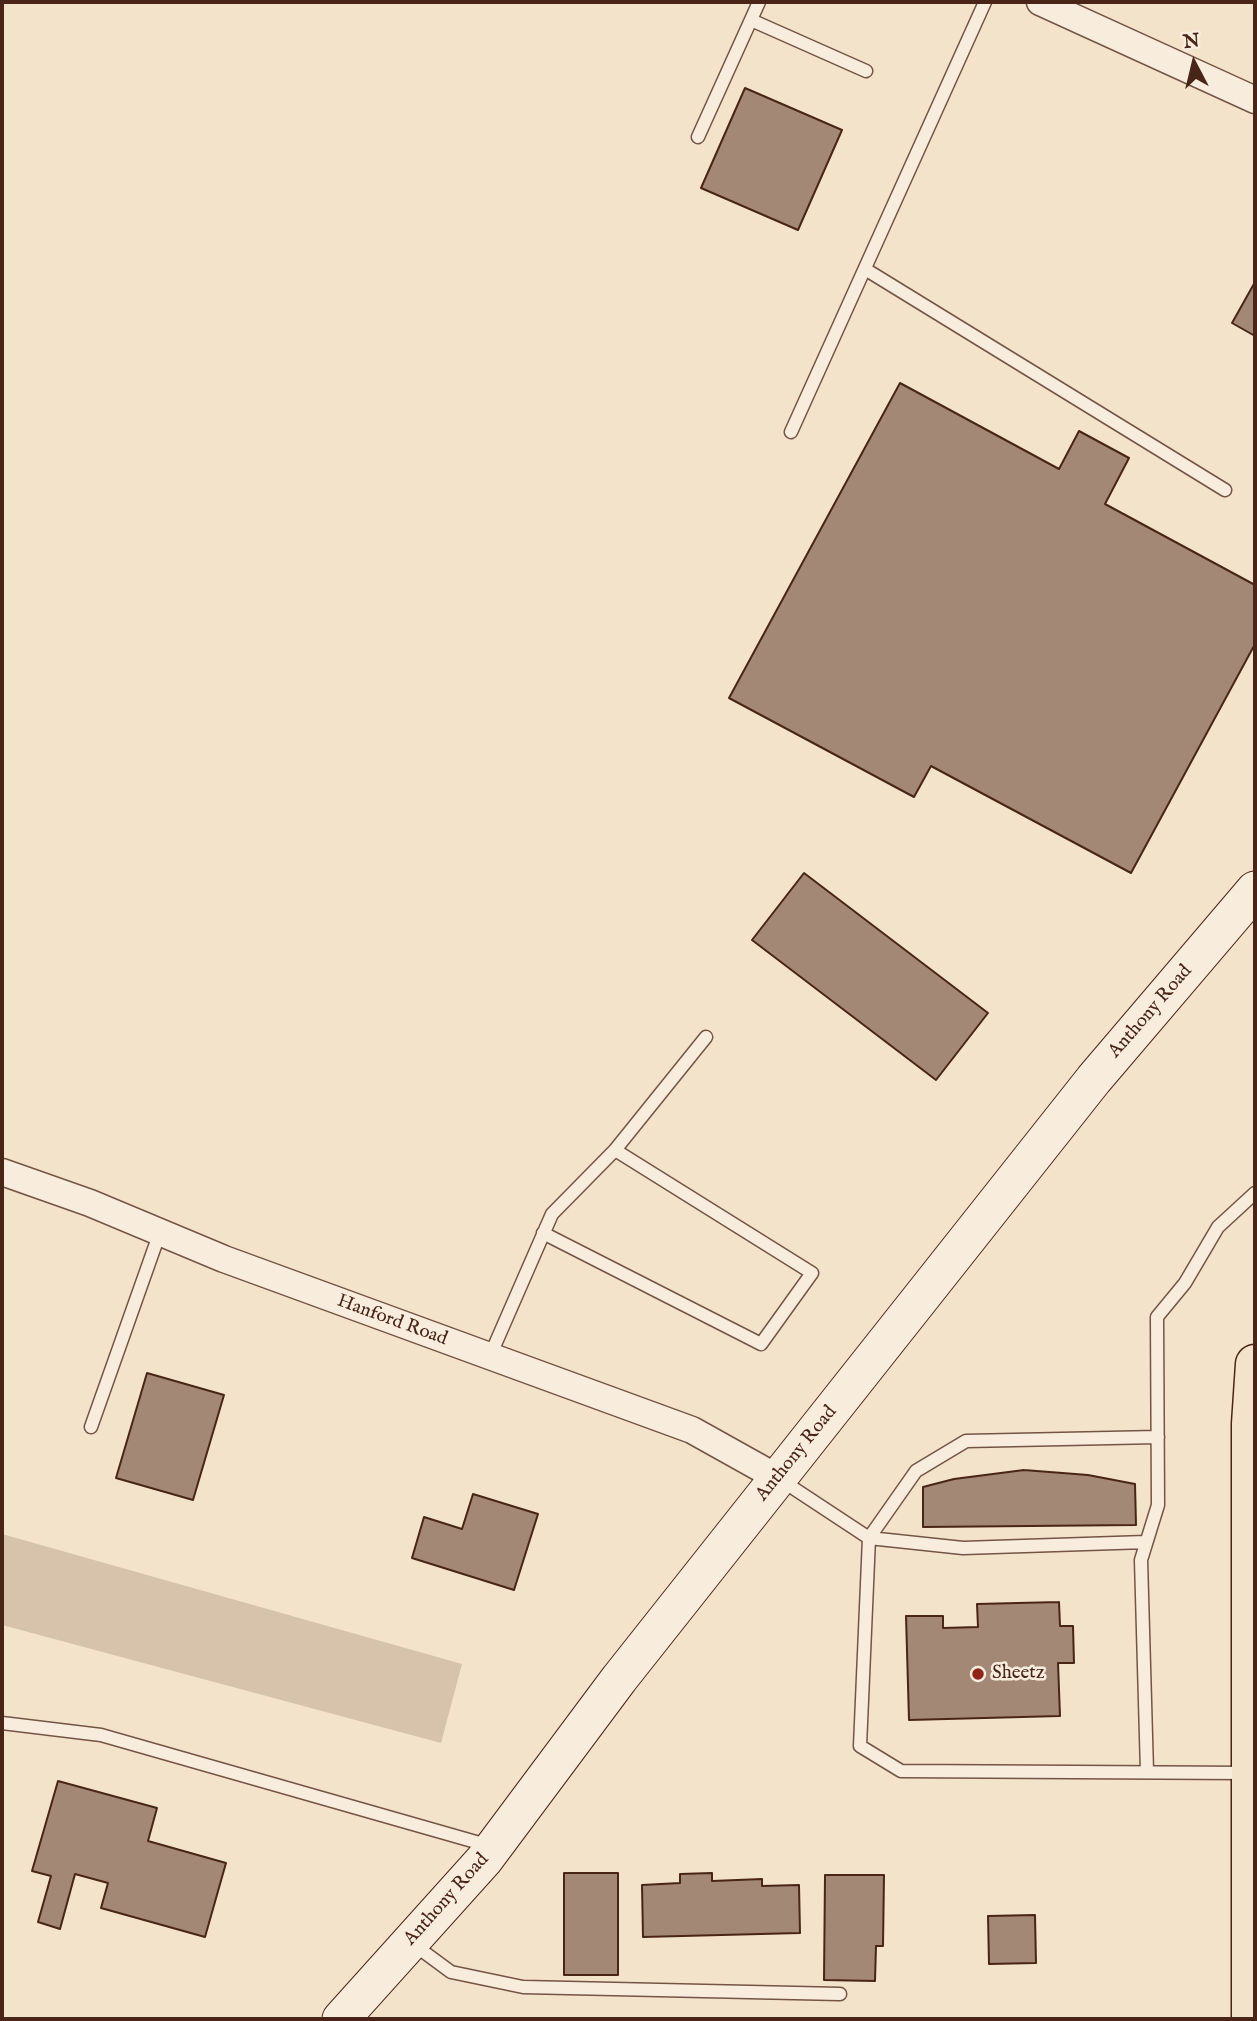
<!DOCTYPE html>
<html>
<head>
<meta charset="utf-8">
<style>
  body { margin:0 }
  #map { position:relative; width:1257px; height:2021px; overflow:hidden; background:#f4e3cb; font-family:"IM FELL English",serif }
  canvas { display:block }
  .frame { position:absolute; inset:0; border:4px solid #492517; pointer-events:none }
  .north { position:absolute; left:1159px; top:28px; width:70px; height:70px; -webkit-text-stroke:5px #f8eddd; paint-order:stroke; rotate:353deg; font-size:19px; font-weight:700; line-height:28px; text-align:center; color:#492517 }
  .north::after { content:''; display:block; margin:auto; width:24px; height:32px; background:#492517; clip-path:polygon(50% 0,100% 100%,50% 72%,0 100%) }
</style>
</head>
<body>
<div id="map">
<canvas width="1257" height="2021"></canvas>
<div class="frame"></div>
<div class="north">N</div>
</div>
<script>
const g = document.querySelector('canvas').getContext('2d');
g.lineJoin = 'round';
function fill(path, color) {
  g.fillStyle = color;
  g.fill(path, 'evenodd');
}
function toPath(rows) {
  const path = new Path2D();
  for (const r of rows) {
    path.moveTo(r[0], r[1]);
    for (let i = 2; i < r.length; i += 2) path.lineTo(r[i], r[i + 1]);
  }
  return path;
}
function stroke(path, color, width, dash) {
  g.strokeStyle = color;
  g.lineWidth = width;
  g.lineCap = dash ? 'butt' : 'round';
  g.setLineDash(dash || []);
  g.stroke(path);
}
function drawText(font, color, halo, rows, align = 'center') {
  g.font = font + ' "IM FELL English",serif';
  g.lineWidth = 5;
  g.setLineDash([]);
  g.textBaseline = 'middle';
  g.strokeStyle = halo;
  g.fillStyle = color;
  for (const [text, x, y, turn = 0] of rows) {
    g.save();
    g.translate(x, y);
    g.rotate((+turn || 0) * Math.PI / 180);
    g.textAlign = isNaN(turn) ? turn : align;
    if (halo) g.strokeText(text, 0, 0);
    g.fillText(text, 0, 0);
    g.restore();
  }
}
const green = toPath([
  [2,1534,462,1664,441,1743,2,1625]
]);
const building = toPath([
  [745,88,842,130,798,230,701,188,745,88],
  [1255,282,1255,336,1232,323,1255,282],
  [900,383,1059,469,1079,431,1129,458,1105,504,1255,585,1255,644,1131,873,931,766,914,797,729,698,900,383],
  [804,873,988,1013,936,1080,752,940,804,873],
  [147,1373,224,1395,193,1500,116,1478,147,1373],
  [1024,1470,1088,1475,1135,1484,1136,1525,923,1527,923,1487,954,1479,1024,1470],
  [473,1494,538,1514,514,1590,412,1558,424,1517,462,1529,473,1494],
  [1059,1602,1060,1626,1073,1626,1074,1663,1058,1663,1060,1716,909,1720,906,1616,943,1616,943,1628,978,1627,977,1604,1059,1602],
  [58,1781,157,1808,148,1841,226,1863,205,1937,101,1908,108,1883,75,1874,60,1929,38,1922,51,1876,32,1871,58,1781],
  [564,1873,618,1873,618,1975,564,1975,564,1873],
  [712,1873,712,1881,762,1879,762,1886,799,1885,800,1933,643,1937,642,1885,680,1883,680,1874,712,1873],
  [825,1875,884,1875,883,1946,876,1946,875,1981,824,1980,825,1875],
  [1035,1915,1036,1963,989,1964,988,1916,1035,1915]
]);
const lane = toPath([
  [751,20,866,71],
  [698,137,759,2],
  [865,269,1225,490],
  [791,432,985,2],
  [615,1150,706,1037],
  [490,1356,552,1214,615,1150,812,1273,761,1344,543,1233],
  [91,1427,160,1232],
  [781,1480,869,1538,860,1746,901,1771,1246,1773],
  [1146,1542,963,1548,869,1538,916,1471,966,1441,1158,1437],
  [2,1723,101,1735,490,1846],
  [1147,1772,1141,1560,1158,1505,1157,1317,1185,1283,1218,1227,1255,1193],
  [413,1944,451,1972,523,1987,840,1994]
]);
const street = toPath([
  [1040,2,1255,100],
  [2,1172,90,1203,224,1259,692,1430,778,1478]
]);
const secondary = toPath([
  [341,2019,484,1860,619,1679,1094,1079,1255,890]
]);
const primary = toPath([
  [1251,2019,1251,1424,1255,1364]
]);
const markers = [
  [978,1674,7,"#8f2418"]
];
const streetNames = [
  ["Anthony Road",1151,1012,-49],
  ["Hanford Road",392,1321,20],
  ["Anthony Road",797,1454,-51],
  ["Anthony Road",447,1900,-48]
];
const poiNames = [
  ["Sheetz",992,1674]
];
fill(green, '#d7c3ac');
fill(building, '#a28875');
stroke(building, '#492517', 2);
stroke(lane, '#745444', 15);
stroke(street, '#745444', 29);
stroke(secondary, '#492517', 39);
stroke(primary, '#492517', 41);
stroke(lane, '#f8eddd', 12);
stroke(street, '#f8eddd', 26);
stroke(secondary, '#f8eddd', 37);
stroke(primary, '#f4e3cb', 38);
for (const [x, y, r, color] of markers) {
  const dot = new Path2D();
  dot.arc(x, y, r, 0, 2 * Math.PI);
  g.fillStyle = color;
  g.fill(dot);
  stroke(dot, '#f8eddd', 2.5);
}
drawText('19px', '#492517', '#f8eddd', streetNames);
drawText('19px', '#492517', '#f8eddd', poiNames, 'left');
</script>
</body>
</html>
